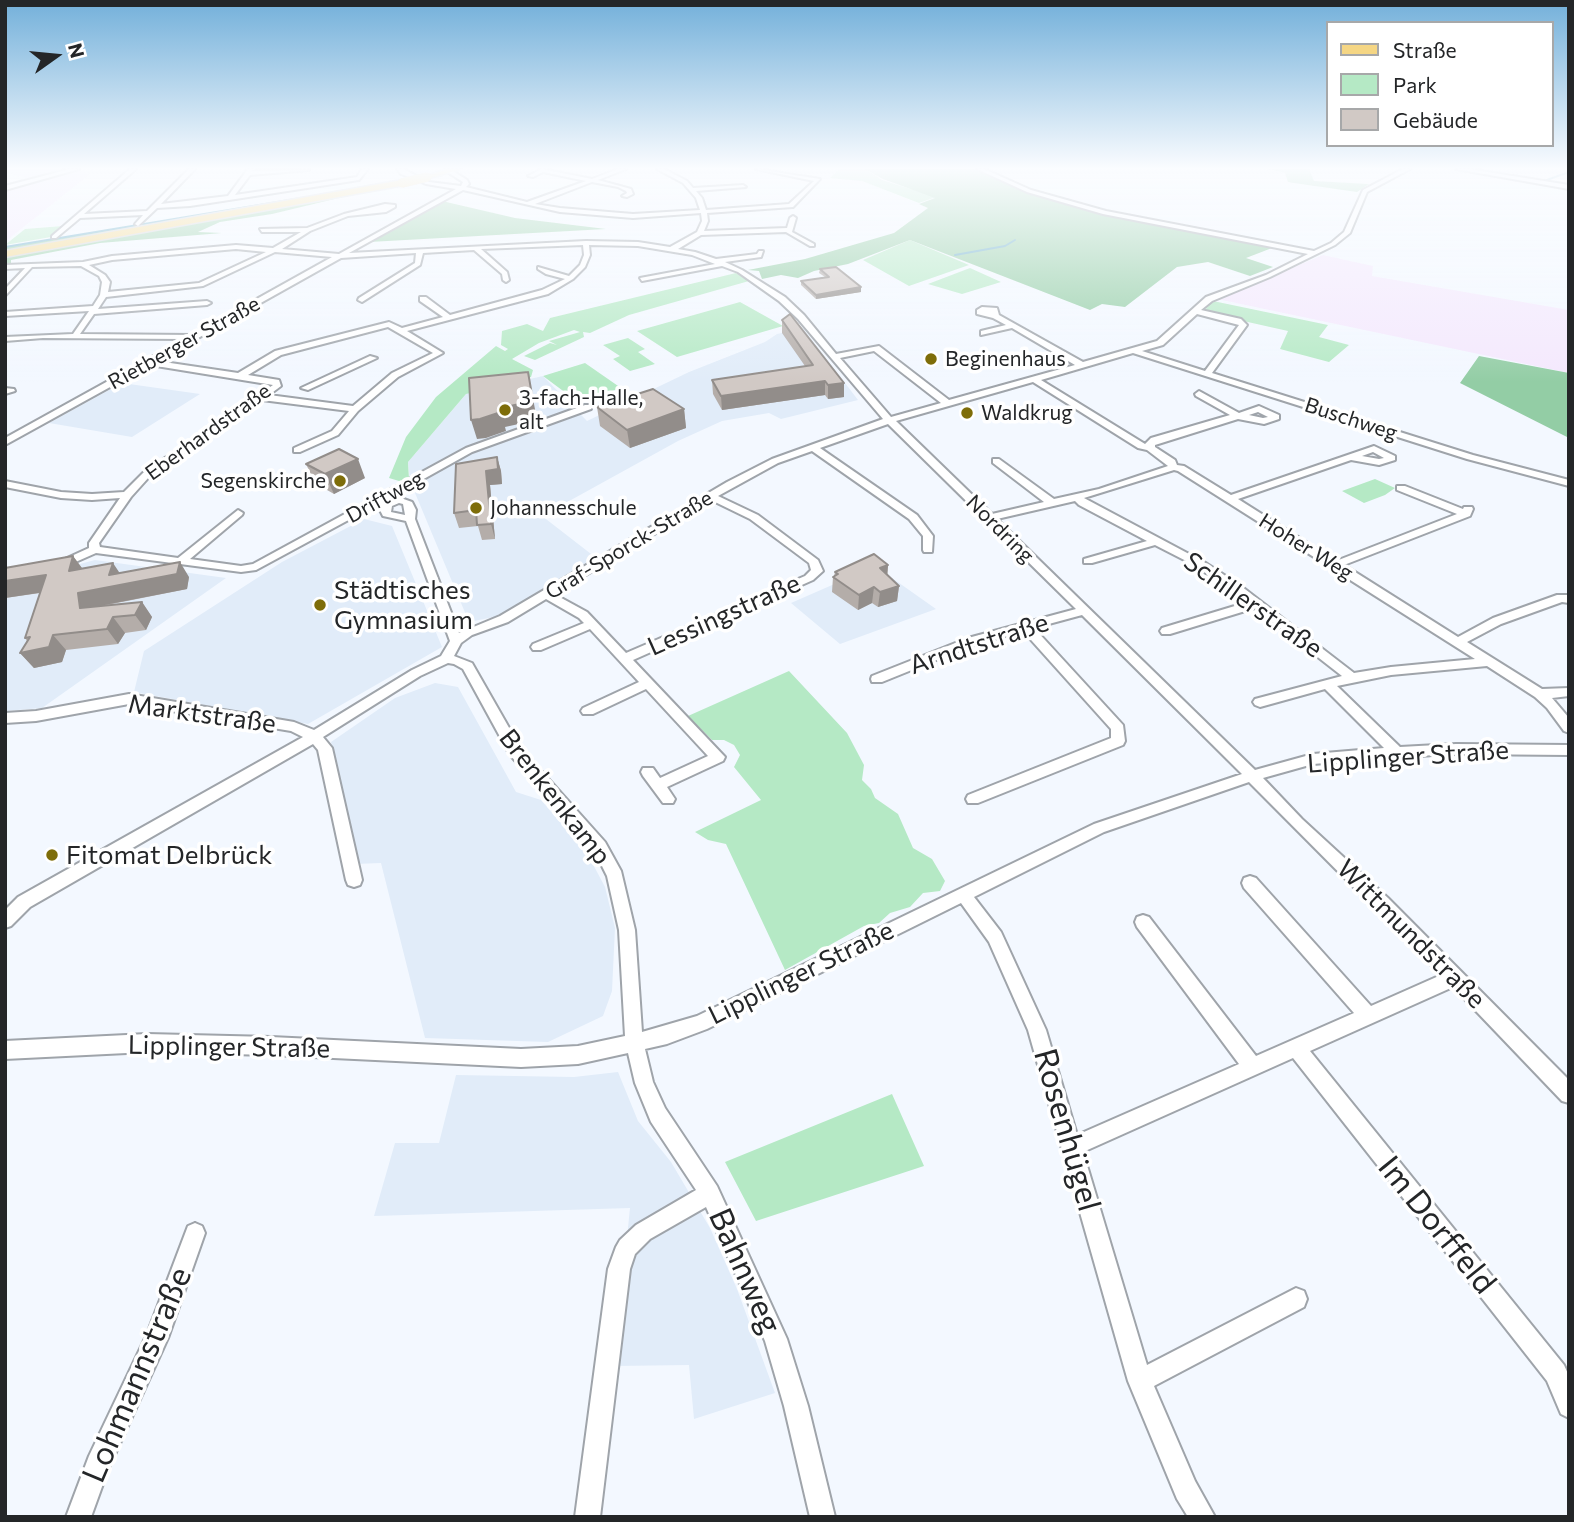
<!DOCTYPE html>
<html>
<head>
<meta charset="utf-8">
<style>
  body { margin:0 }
  #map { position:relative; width:1574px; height:1522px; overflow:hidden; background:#f3f8ff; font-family:Commissioner,sans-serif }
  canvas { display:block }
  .frame { position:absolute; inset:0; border:7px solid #242628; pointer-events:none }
  .legend { position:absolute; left:1326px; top:21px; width:228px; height:126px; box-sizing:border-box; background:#fff; border:2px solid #a7a8a9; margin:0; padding:9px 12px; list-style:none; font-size:21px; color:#242628 }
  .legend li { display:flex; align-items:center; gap:14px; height:35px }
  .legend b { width:35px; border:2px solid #a7a8a9 }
  .north { position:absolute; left:21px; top:21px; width:70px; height:70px; -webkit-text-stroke:5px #fff; paint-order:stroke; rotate:75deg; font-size:19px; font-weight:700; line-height:28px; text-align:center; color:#242628 }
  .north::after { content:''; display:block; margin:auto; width:24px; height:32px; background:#242628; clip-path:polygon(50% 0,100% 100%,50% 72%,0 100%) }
</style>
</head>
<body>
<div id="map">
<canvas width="1574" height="1522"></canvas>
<div class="frame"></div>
<ul class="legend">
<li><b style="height:9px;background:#f5d684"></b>Straße</li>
<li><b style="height:19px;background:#b5e9c5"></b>Park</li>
<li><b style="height:19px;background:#d1c9c5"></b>Gebäude</li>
</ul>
<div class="north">N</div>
</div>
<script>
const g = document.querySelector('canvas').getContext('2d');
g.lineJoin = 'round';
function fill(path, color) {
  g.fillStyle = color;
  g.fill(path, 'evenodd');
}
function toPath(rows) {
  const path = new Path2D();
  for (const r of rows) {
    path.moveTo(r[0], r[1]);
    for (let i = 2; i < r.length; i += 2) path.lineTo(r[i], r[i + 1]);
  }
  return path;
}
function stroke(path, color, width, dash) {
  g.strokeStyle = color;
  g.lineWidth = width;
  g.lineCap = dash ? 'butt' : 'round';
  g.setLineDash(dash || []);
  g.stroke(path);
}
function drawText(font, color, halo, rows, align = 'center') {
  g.font = font + ' Commissioner,sans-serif';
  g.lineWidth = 7;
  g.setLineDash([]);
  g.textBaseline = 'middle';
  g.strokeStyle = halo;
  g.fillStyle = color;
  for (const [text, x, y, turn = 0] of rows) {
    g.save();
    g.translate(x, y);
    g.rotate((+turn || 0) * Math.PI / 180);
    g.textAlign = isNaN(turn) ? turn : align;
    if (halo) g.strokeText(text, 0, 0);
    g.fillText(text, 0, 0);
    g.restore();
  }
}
const built = toPath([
  [803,328,858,400,781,419,769,413,722,421,678,441,542,516,595,557,499,616,469,622,410,481,408,462,467,393,543,376,587,421,689,372,765,342,777,334],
  [122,383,200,394,132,437,49,423],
  [364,519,392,526,442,647,308,724,134,692,144,651,282,562],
  [95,560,226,578,42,708,5,711,5,584],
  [868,561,936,609,840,644,791,603,839,582],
  [435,683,458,687,516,792,541,800,588,855,605,887,615,928,612,991,603,1016,548,1042,425,1038,381,863,355,864,331,742,395,698],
  [618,1072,638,1121,671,1162,710,1228,737,1289,775,1393,694,1419,689,1365,614,1366,630,1208,374,1216,395,1143,439,1143,456,1075,574,1077]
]);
const industrial = toPath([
  [5,169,76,169,90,174,5,242,5,191,35,181,5,172],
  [1323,255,1373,266,1372,276,1569,310,1569,373,1217,299]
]);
const green = toPath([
  [839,169,865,169,882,180,936,197,919,203,862,181,830,178],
  [63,226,51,237,5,245,25,229],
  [910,240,969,265,909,286,863,260],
  [970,268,1001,282,962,294,928,284],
  [736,273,749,281,629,315,590,333,583,332,584,337,535,360,524,356,550,343,557,345,549,341,580,332,574,330,539,343,512,359,533,370,531,377,466,394,408,462,409,479,399,481,389,478,406,437,436,397,496,346,505,351,508,349,501,345,502,331,527,324,543,331,550,318],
  [1213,301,1328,325,1319,337,1349,345,1329,362,1280,349,1288,331,1203,312],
  [740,302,783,326,677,357,637,331],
  [628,338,645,349,638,352,655,364,630,371,613,359,620,356,603,345],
  [585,363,621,388,578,402,543,376],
  [1375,479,1395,488,1385,495,1364,503,1342,491],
  [789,671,847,733,864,765,862,780,871,789,875,798,898,814,913,848,932,859,945,881,940,891,923,893,910,907,890,913,879,923,864,926,785,970,726,844,708,840,695,832,761,800,734,767,740,755,734,745,724,740,712,740,688,716],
  [892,1094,924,1166,756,1221,725,1162]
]);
const forest = toPath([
  [865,169,973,169,1047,199,1102,214,1272,248,1246,258,1273,267,1250,276,1208,262,1177,267,1125,307,1102,304,1090,310,910,240,848,264,814,271,798,278,781,275,762,279,759,271,748,270,805,259,894,233,928,208,919,204,935,198,883,179],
  [1269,169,1309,169,1314,181,1369,184,1357,192,1294,183,1288,182,1285,173],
  [344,191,5,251,5,247],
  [343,197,272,214,220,222,198,232,222,233,100,243,11,260,11,264,5,265,5,257,25,253],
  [442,201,515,218,606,229,369,242],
  [1479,356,1569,373,1569,438,1460,383]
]);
const stream = toPath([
  [1544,181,1569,172],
  [5,247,307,197],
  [955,255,1005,246,1015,240]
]);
const minor = toPath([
  [70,169,79,169,5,190,5,186,70,169],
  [130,169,136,169,84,214,147,211,189,169,195,169,161,204,228,196,248,169,254,169,252,171,309,170,250,175,235,195,357,177,362,169,368,169,359,180,190,206,157,208,138,226,135,224,143,215,80,218,56,238,52,238,52,236,130,169],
  [397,169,403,169,429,182,461,186,463,182,446,171,451,170,467,180,469,184,466,187,527,202,586,181,543,172,533,177,528,176,542,169,592,179,618,169,626,169,598,180,631,189,633,194,627,197,622,196,627,193,626,191,618,187,592,182,535,204,560,208,633,214,700,210,696,198,683,183,657,169,664,169,687,181,693,188,743,185,746,187,696,191,702,198,706,210,789,204,814,181,756,169,820,179,793,207,707,213,708,221,704,231,787,228,790,218,793,216,796,218,792,232,814,244,814,246,810,246,786,232,701,235,678,249,695,252,716,259,757,254,759,251,763,251,761,257,725,262,742,270,785,297,804,315,836,354,879,346,949,400,1075,365,1012,328,981,335,981,331,1006,325,993,318,977,314,977,310,982,307,997,308,999,315,1083,362,1157,341,1206,297,1266,275,1308,254,1103,214,1027,192,977,169,984,169,1031,190,1106,211,1314,251,1331,243,1344,232,1363,190,1403,169,1410,169,1367,192,1350,233,1335,245,1270,277,1212,301,1201,310,1241,319,1247,325,1212,373,1473,455,1569,480,1569,486,1467,459,1133,353,1041,380,1145,444,1151,438,1230,415,1196,396,1195,394,1199,391,1239,413,1259,406,1279,415,1279,419,1264,424,1238,419,1155,445,1155,447,1175,460,1177,465,1184,466,1231,495,1374,446,1395,456,1395,460,1379,465,1351,460,1238,499,1336,561,1457,514,1397,490,1397,486,1405,486,1463,509,1464,507,1472,507,1473,509,1470,516,1344,565,1458,637,1493,618,1557,595,1569,595,1569,603,1562,602,1501,624,1467,642,1542,689,1569,688,1569,696,1552,698,1569,718,1569,733,1564,731,1547,708,1535,697,1487,666,1391,675,1337,686,1400,747,1456,744,1569,745,1569,755,1456,754,1397,757,1313,764,1263,778,1302,819,1388,898,1569,1080,1569,1103,1562,1101,1453,987,1310,1051,1564,1365,1569,1376,1569,1418,1561,1414,1547,1381,1293,1058,1083,1152,1147,1365,1296,1288,1304,1291,1307,1299,1304,1307,1154,1386,1195,1481,1215,1517,1188,1517,1177,1499,1128,1381,1028,1030,989,942,961,903,707,1029,667,1044,645,1049,653,1082,665,1108,717,1186,787,1339,808,1406,835,1517,810,1517,784,1406,765,1341,706,1207,650,1239,635,1254,630,1269,600,1517,575,1517,608,1269,616,1247,620,1240,636,1225,696,1190,651,1122,635,1083,628,1053,578,1064,521,1067,271,1055,147,1052,5,1059,5,1041,147,1034,271,1037,521,1049,578,1046,625,1036,619,930,607,876,594,850,510,755,463,669,454,664,448,663,420,676,323,737,332,748,362,880,360,885,354,887,348,885,346,880,318,750,313,744,30,907,11,926,5,928,5,910,18,897,303,737,291,731,129,704,36,721,5,723,5,713,36,711,129,694,294,722,314,730,412,670,441,656,450,641,406,521,383,516,380,510,382,505,378,504,256,570,241,572,96,553,62,568,54,568,54,564,89,548,89,543,120,498,92,500,61,498,5,487,5,481,61,492,92,494,124,492,143,473,273,385,150,365,5,445,5,438,184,339,43,338,5,341,5,337,73,334,89,311,5,316,5,312,93,306,100,295,102,282,99,276,81,266,32,267,5,296,5,289,25,268,5,269,5,265,83,262,112,256,236,245,273,248,301,232,262,232,260,229,307,228,344,214,385,204,395,205,395,207,386,212,348,216,310,231,282,249,339,254,456,189,426,184,401,174,397,169],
  [463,190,560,212,633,218,701,213,702,221,697,232,670,247,638,242,586,241,349,253,463,190],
  [583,245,584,255,580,265,569,276,538,267,538,269,546,274,565,279,542,290,450,315,426,297,420,297,420,301,443,317,402,328,389,322,275,351,238,373,157,361,341,258,416,253,415,263,359,298,358,300,362,302,420,265,423,253,474,250,502,274,503,280,506,282,509,280,507,272,481,249,583,245],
  [589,245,638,246,692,255,715,264,640,278,642,281,722,266,738,272,779,301,798,319,883,419,772,459,727,482,500,616,459,633,415,519,416,510,412,502,398,497,386,500,472,452,591,409,591,405,585,405,466,448,253,564,241,566,190,559,242,515,243,513,238,510,178,558,100,547,99,543,131,497,149,477,262,400,349,411,332,431,294,448,294,452,300,452,338,435,358,411,398,377,443,353,407,331,548,294,573,279,585,267,590,255,589,245],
  [236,249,266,252,199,283,108,292,110,282,105,275,89,265,112,260,236,249],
  [275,252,332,257,192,335,80,334,94,314,207,305,211,303,207,301,98,309,106,297,203,286,275,252],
  [1197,314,1239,325,1205,371,1142,351,1163,345,1197,314],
  [388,327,433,353,392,373,353,406,269,395,281,386,279,380,248,375,281,355,388,327],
  [874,351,941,403,891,417,840,358,874,351],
  [1033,382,1138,448,1147,450,1168,466,1099,489,1054,499,999,459,993,459,993,463,1044,502,992,514,896,421,1033,382],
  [1258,412,1268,417,1263,418,1249,415,1258,412],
  [888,424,1076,609,968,638,872,676,871,679,872,682,882,682,976,644,1023,631,1111,729,1111,738,968,795,966,799,968,803,978,803,1123,745,1125,741,1123,725,1034,628,1082,615,1242,774,1094,824,697,1016,642,1032,635,930,621,871,605,842,520,747,472,663,454,656,461,643,472,635,508,622,546,599,579,618,584,623,533,644,531,647,533,650,541,650,590,629,639,682,583,708,581,711,583,714,593,714,646,689,708,756,660,778,653,768,643,768,641,772,643,776,663,803,673,803,675,799,667,787,723,761,725,757,633,660,813,580,823,571,818,560,758,515,718,496,778,463,812,451,909,519,923,536,923,550,924,552,932,552,933,536,917,515,820,448,888,424],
  [1373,452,1384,458,1379,459,1362,456,1373,452],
  [1174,470,1178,471,1475,659,1391,667,1354,673,1241,586,1204,562,1084,498,1174,470],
  [711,500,750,519,809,563,811,570,805,576,626,653,587,612,554,594,711,500],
  [1075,501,1079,505,1147,541,1084,559,1084,563,1092,563,1155,545,1196,566,1248,602,1162,628,1160,631,1162,634,1170,634,1255,608,1342,676,1255,699,1253,702,1255,705,1260,707,1325,689,1384,748,1313,754,1255,770,997,519,1075,501],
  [399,503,403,504,405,515,391,512,392,506,399,503],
  [1249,782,1441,975,1371,1006,1256,878,1250,876,1244,878,1242,883,1244,888,1354,1013,1256,1056,1149,917,1143,915,1137,917,1135,922,1137,927,1239,1064,1077,1135,1046,1030,1001,932,974,897,1104,832,1249,782],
  [1456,169,1469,169,1569,185,1569,189,1456,169],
  [370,356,377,358,308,390,301,388,370,356],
  [5,388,14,389,15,391,5,394,5,388],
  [195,1223,202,1226,205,1233,168,1338,108,1470,91,1517,66,1517,89,1456,147,1334,188,1226,195,1223]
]);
const primary = toPath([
  [448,169,461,169,427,179,423,177,448,169],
  [402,180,405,185,5,257,5,251,402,180]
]);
const primaryBridge = toPath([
  [402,183,427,177]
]);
const wall = toPath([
  [820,269,861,292,816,299,801,285,801,281,825,277,819,273],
  [782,320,844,383,844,397,828,399,825,395,722,410,713,394,712,380,805,366,782,333],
  [597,407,684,409,686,428,630,448,600,426],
  [497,457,501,471,502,484,490,485,495,539,482,540,478,526,459,528,454,513],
  [306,464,365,478,334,494,315,483],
  [73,556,82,568,120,573,189,577,187,589,97,607,142,602,152,617,146,630,125,633,118,644,66,650,62,662,34,668,20,653,27,641,25,638,40,593,5,598,5,568],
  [888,565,887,575,899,586,897,601,878,607,872,603,858,610,832,592,833,577,834,576,835,572]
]);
const shadedWall = toPath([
  [861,287,861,292,816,299,816,295],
  [528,372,537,420,505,427,506,431,486,438,477,439,471,420,501,408],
  [825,381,825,395,722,410,721,396],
  [844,383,844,397,828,399,828,385],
  [684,409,686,428,630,448,627,430],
  [497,457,501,471,502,484,490,485,495,539,491,524,486,471],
  [358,459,365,478,334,494,325,474],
  [73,556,84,571,69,571],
  [180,562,189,577,187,589,89,608,80,608,78,593,109,575,113,563,123,578],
  [888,565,887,580,880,568],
  [46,575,58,590,5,598,5,581],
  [899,586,897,601,878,607,880,592],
  [874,587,872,603,858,610,859,595],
  [142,602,152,617,146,630,135,615],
  [113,617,125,633,118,644,107,629],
  [53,635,66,650,62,662,34,668,20,653]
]);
const building = toPath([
  [836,267,861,287,816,295,801,281,829,277,820,269,836,267],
  [790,314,844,383,828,385,825,381,721,396,712,380,813,365,782,320,790,314],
  [528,372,533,401,501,408,501,412,480,419,471,420,469,378,528,372],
  [653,389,684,409,627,430,597,407,653,389],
  [339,449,358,459,325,474,306,464,339,449],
  [497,457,498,469,486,471,491,524,477,525,476,510,454,513,456,464,497,457],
  [874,554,888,565,880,568,899,586,880,592,874,587,859,595,833,577,838,574,835,572,874,554],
  [73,556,69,571,113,563,109,575,180,562,177,574,78,593,80,608,142,602,135,615,113,617,107,629,53,635,49,647,20,653,30,637,25,638,46,575,5,581,5,568,73,556]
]);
const markers = [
  [931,359,7,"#7e6d09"],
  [505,410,7,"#7e6d09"],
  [967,413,7,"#7e6d09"],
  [340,481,7,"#7e6d09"],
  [476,508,7,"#7e6d09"],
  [320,605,7,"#7e6d09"],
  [52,855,7,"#7e6d09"]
];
const farStreetnames = [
  ["Rietberger Straße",184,343,-29],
  ["Buschweg",1351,419,18],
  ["Eberhardstraße",208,432,-36],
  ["Driftweg",385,497,-29],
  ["Nordring",1000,529,45],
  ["Graf-Sporck-Straße",629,545,-31],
  ["Hoher Weg",1306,547,32]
];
const farPoinames = [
  ["Beginenhaus",945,359],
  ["3-fach-Halle,",519,398],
  ["alt",519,422],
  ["Waldkrug",981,413],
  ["Segenskirche",326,481,"right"],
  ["Johannesschule",490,508]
];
const poiNames = [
  ["Städtisches",334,590],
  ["Gymnasium",334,620],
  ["Fitomat Delbrück",66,855]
];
const streetNames = [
  ["Schillerstraße",1253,605,35],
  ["Lessingstraße",724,615,-24],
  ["Arndtstraße",979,644,-18],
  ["Marktstraße",202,714,8],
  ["Lipplinger Straße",1408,757,-4],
  ["Brenkenkamp",555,797,52],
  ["Wittmundstraße",1411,934,45],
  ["Lipplinger Straße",801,973,-26],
  ["Lipplinger Straße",229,1047,1]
];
const nearStreetnames = [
  ["Rosenhügel",1067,1130,74],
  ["Im Dorffeld",1437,1225,51],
  ["Bahnweg",745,1271,66],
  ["Lohmannstraße",137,1375,-67]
];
fill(built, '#e1ecf9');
fill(industrial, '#f4e8fd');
fill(green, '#b5e9c5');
fill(forest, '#93cda5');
stroke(stream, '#64aac6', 2);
stroke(minor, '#9fa4aa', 4);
stroke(primary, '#d3d4d4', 3);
fill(minor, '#fff');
fill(primary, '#f5d684');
stroke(primaryBridge, '#d3d4d4', 10, []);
stroke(primaryBridge, '#f5d684', 9);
fill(wall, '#b4ada9');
fill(shadedWall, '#928d8a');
fill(building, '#d1c9c5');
stroke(building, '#928d8a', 2);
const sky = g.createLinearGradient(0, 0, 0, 382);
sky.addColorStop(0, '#73b0da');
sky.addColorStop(0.44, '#fafcff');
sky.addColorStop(1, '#fafcff00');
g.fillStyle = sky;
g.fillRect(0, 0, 1574, 382);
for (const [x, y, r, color] of markers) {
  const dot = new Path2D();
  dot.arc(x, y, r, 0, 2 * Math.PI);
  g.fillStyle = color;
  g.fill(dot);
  stroke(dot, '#fff', 2.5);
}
drawText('21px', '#242628', '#fff', farStreetnames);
drawText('21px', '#242628', '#fff', farPoinames, 'left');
drawText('26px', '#242628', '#fff', poiNames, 'left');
drawText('26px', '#242628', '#fff', streetNames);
drawText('32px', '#242628', '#fff', nearStreetnames);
</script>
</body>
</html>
